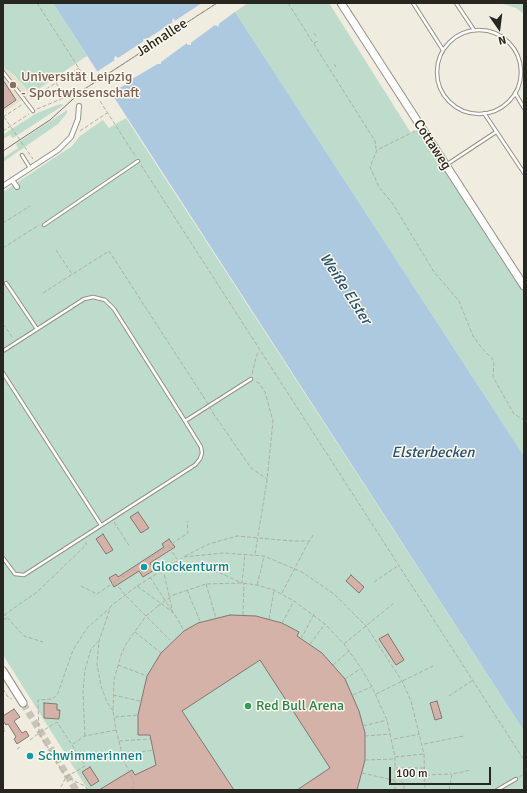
<!DOCTYPE html>
<html>
<head>
<meta charset="utf-8">
<style>
  body { margin:0 }
  #map { position:relative; width:527px; height:793px; overflow:hidden; background:#f0ecdf; font-family:Signika,sans-serif }
  canvas { display:block }
  .frame { position:absolute; inset:0; border:4px solid #272621; pointer-events:none }
  .north { position:absolute; left:479px; top:8px; width:40px; height:40px; -webkit-text-stroke:3px #fdf9ed; paint-order:stroke; rotate:166deg; font-size:11px; font-weight:700; line-height:16px; text-align:center; color:#272621 }
  .north::after { content:''; display:block; margin:auto; width:14px; height:18px; background:#272621; clip-path:polygon(50% 0,100% 100%,50% 72%,0 100%) }
  .scale { position:absolute; left:389px; top:767px; width:102px; height:18px; box-sizing:border-box; border:2px solid #272621; border-top:0; padding-left:5px; font-size:12px; line-height:14px; white-space:nowrap; color:#272621; -webkit-text-stroke:3px #fdf9ed; paint-order:stroke }
</style>
</head>
<body>
<div id="map">
<canvas width="527" height="793"></canvas>
<div class="frame"></div>
<div class="north">N</div>
<div class="scale">100 m</div>
</div>
<script>
const g = document.querySelector('canvas').getContext('2d');
g.lineJoin = 'round';
function fill(path, color) {
  g.fillStyle = color;
  g.fill(path, 'evenodd');
}
function toPath(rows) {
  const path = new Path2D();
  for (const r of rows) {
    if (r.length === 3) {
      path.moveTo(r[0] + r[2], r[1]);
      path.arc(r[0], r[1], r[2], 0, 2 * Math.PI);
      continue;
    }
    path.moveTo(r[0], r[1]);
    for (let i = 2; i < r.length; i += 2) path.lineTo(r[i], r[i + 1]);
  }
  return path;
}
function stroke(path, color, width, dash) {
  g.strokeStyle = color;
  g.lineWidth = width;
  g.lineCap = dash ? 'butt' : 'round';
  g.setLineDash(dash || []);
  g.stroke(path);
}
function drawText(font, color, halo, rows, align = 'center') {
  g.font = font + ' Signika,sans-serif';
  g.lineWidth = 3;
  g.setLineDash([]);
  g.textBaseline = 'middle';
  g.strokeStyle = halo;
  g.fillStyle = color;
  for (const [text, x, y, turn = 0] of rows) {
    g.save();
    g.translate(x, y);
    g.rotate((+turn || 0) * Math.PI / 180);
    g.textAlign = isNaN(turn) ? turn : align;
    if (halo) g.strokeText(text, 0, 0);
    g.fillText(text, 0, 0);
    g.restore();
  }
}
const built = toPath([
  [4,66,31,94,3,113,3,67]
]);
const green = toPath([
  [3,3,53,3,87,56,31,94,15,76,3,67],
  [248,3,329,3,411,133,421,128,524,287,524,456,235,12],
  [500,3,524,3,524,14,516,8],
  [60,104,64,105,13,138,10,135,3,139,3,135,13,128,37,113],
  [67,110,67,113,58,124,3,162,3,158,18,148,16,144],
  [126,118,524,731,524,790,88,790,3,655,3,192,72,146,80,136,103,120,109,128]
]);
const water = toPath([
  [53,3,201,3,218,27,219,24,206,3,235,12,524,456,524,731],
  [173,18,191,43,191,45,188,45,172,21],
  [144,38,161,62,161,64,158,64,143,40],
  [115,56,117,57,132,82,129,82,114,59]
]);
const pier = toPath([
  [202,3,231,3,236,11,216,26,215,25,188,45,187,43,161,62,132,79,132,81,109,94,95,73]
]);
const building = toPath([
  [3,80,16,100,3,109,3,80],
  [138,512,149,528,141,533,130,517,138,512],
  [103,534,113,550,106,554,96,539,103,534],
  [169,539,175,547,150,563,154,570,143,577,139,571,114,587,109,578,116,574,118,577,164,547,162,544,169,539],
  [351,575,364,587,359,593,346,581,351,575],
  [230,615,256,616,282,623,299,632,297,636,322,653,345,679,359,711,365,733,365,760,357,790,297,790,330,768,260,660,182,711,234,790,99,790,132,770,135,775,156,765,150,735,138,735,138,715,147,676,161,653,184,631,198,623,230,615],
  [388,634,404,660,396,665,379,639,388,634],
  [437,701,442,718,435,720,430,703,437,701],
  [44,703,57,704,57,710,60,710,59,719,44,718,44,703],
  [14,709,20,717,14,721,22,733,26,731,29,736,17,744,14,739,16,737,8,724,6,725,3,721,3,716,14,709],
  [90,767,99,781,91,786,82,772,90,767]
]);
const secondaryTunnel = toPath([
  [23,703,76,790]
]);
const path = toPath([
  [37,3,82,73],
  [288,3,375,141,376,149],
  [314,33,316,36],
  [314,43,319,41],
  [334,64,336,67],
  [56,83,63,93],
  [42,93,72,95],
  [31,99,79,68],
  [100,101,136,157],
  [37,109,83,90],
  [3,117,23,104],
  [4,117,33,159],
  [3,131,29,114],
  [80,131,107,113],
  [415,131,377,150,370,167,379,187,393,204,434,272,459,301,473,336,481,347,494,361,493,377,514,414,524,420],
  [141,165,524,760],
  [3,223,30,206],
  [3,248,39,225],
  [56,250,72,274],
  [43,293,109,251,203,396],
  [3,324,13,338],
  [252,374,257,354,260,352],
  [213,413,251,468,267,479],
  [114,522,130,547],
  [169,547,177,559],
  [255,554,267,480,273,421,265,392,259,383,256,382],
  [185,556,209,544,237,536,292,541,310,541,313,535],
  [172,563,220,573,242,583,245,554],
  [163,569,173,613],
  [150,577,172,611],
  [115,582,125,595,170,640],
  [374,582,399,565],
  [206,584,216,618],
  [257,585,264,557],
  [81,586,97,594,188,533,187,521],
  [137,586,174,613,184,631],
  [187,590,200,621],
  [282,593,309,541],
  [173,595,206,584,242,583,257,585,274,590,294,601,325,624,344,644,361,668,372,687,387,720,395,757,395,790],
  [3,613,24,636,43,642],
  [4,615,37,592,87,544,84,542],
  [243,615,244,583],
  [3,618,8,620],
  [269,619,274,590],
  [282,623,294,601],
  [135,632,161,653],
  [301,639,314,614],
  [310,644,325,624],
  [344,644,394,603],
  [118,665,147,676],
  [333,665,349,651],
  [345,679,360,669],
  [3,689,8,697,12,699],
  [376,694,433,666],
  [113,695,140,701],
  [353,695,371,687],
  [449,696,473,680],
  [113,711,107,702,101,686,97,664,99,641,111,606,137,586,184,557,223,553,264,556,302,572,334,594,366,626,402,681,411,701,424,754,425,790],
  [115,717,138,715],
  [3,725,5,731,3,731],
  [363,726,387,720],
  [85,736,83,692,85,670,91,649,99,641],
  [365,736,391,734],
  [394,739,420,734],
  [30,740,39,733,57,722,72,745,85,766,66,777,61,787],
  [119,741,150,739],
  [73,744,85,736,116,730],
  [424,744,464,736],
  [17,749,20,747],
  [124,755,153,750],
  [395,757,424,754],
  [365,760,395,759],
  [396,768,425,768],
  [362,773,397,781],
  [426,775,451,774],
  [397,776,404,784,404,790],
  [519,777,524,774],
  [88,790,85,786,66,777,39,733,38,700,53,699,58,693,73,650,87,628,111,607],
  [132,790,134,783,124,761,116,730,113,711,114,680,121,655,126,644,146,616,158,606],
  [449,790,452,774,471,770]
]);
const service = toPath([
  [413,3,443,50],
  [456,3,474,30],
  [479,72,42],
  [3,72,33,111],
  [515,93,524,108],
  [484,113,524,173],
  [22,155,30,168],
  [446,165,496,132],
  [44,225,138,161],
  [6,283,37,329],
  [3,351,84,299,93,297,105,300,114,309,185,421,201,447,202,453,200,459,195,465,24,575,15,574,3,558],
  [3,373,101,525],
  [185,421,251,379],
  [497,790,516,779]
]);
const pedestrian = toPath([
  [12,180,17,187],
  [3,186,58,150,71,137,78,119,79,106]
]);
const tertiary = toPath([
  [341,3,524,286]
]);
const secondary = toPath([
  [3,671,23,703]
]);
const tram = toPath([
  [3,151,50,120,83,90,217,3]
]);
const pathBridge = toPath([
  [83,90,217,3],
  [203,396,213,413],
  [158,606,173,595]
]);
const markers = [
  [13,85,4,"#8d6e63"],
  [144,567,4,"#0f9aa8"],
  [248,706,4,"#2e9e5b"],
  [30,756,4,"#0f9aa8"]
];
const streetNames = [
  ["Jahnallee",162,38,-33],
  ["Cottaweg",432,145,57]
];
const educationNames = [
  ["Universität Leipzig",21,77],
  ["- Sportwissenschaft",21,93]
];
const cultureNames = [
  ["Glockenturm",152,567],
  ["Schwimmerinnen",38,756]
];
const leisureNames = [
  ["Red Bull Arena",256,706]
];
const waterNames = [
  ["Weiße Elster",345,289,57],
  ["Elsterbecken",433,453]
];
fill(built, '#e7e0cd');
fill(green, '#bedccb');
fill(water, '#adc9e0');
fill(pier, '#f0ecdf');
fill(building, '#d5b2a7');
stroke(building, '#837672', 1);
stroke(secondaryTunnel, '#c8c4b9', 7, [7, 3.5]);
stroke(service, '#969287', 4.5);
stroke(pedestrian, '#969287', 6);
stroke(tertiary, '#969287', 9);
stroke(secondary, '#969287', 9);
stroke(path, '#b1aea3', 1, [4, 2]);
stroke(service, '#fff', 2.5);
stroke(pedestrian, '#fff', 4);
stroke(tertiary, '#fff', 7);
stroke(secondary, '#fff', 7);
stroke(tram, '#76746c', 1);
stroke(pathBridge, '#b1aea3', 1, [4, 2]);
for (const [x, y, r, color] of markers) {
  const dot = new Path2D();
  dot.arc(x, y, r, 0, 2 * Math.PI);
  g.fillStyle = color;
  g.fill(dot);
  stroke(dot, '#fdf9ed', 1.5);
}
drawText('14px', '#272621', '#fdf9ed', streetNames);
drawText('14px', '#785e54', '#fdf9ed', educationNames, 'left');
drawText('14px', '#0d838f', '#fdf9ed', cultureNames, 'left');
drawText('14px', '#27864d', '#fdf9ed', leisureNames, 'left');
drawText('italic 15px', '#265374', '#fdf9ed', waterNames);
</script>
</body>
</html>
